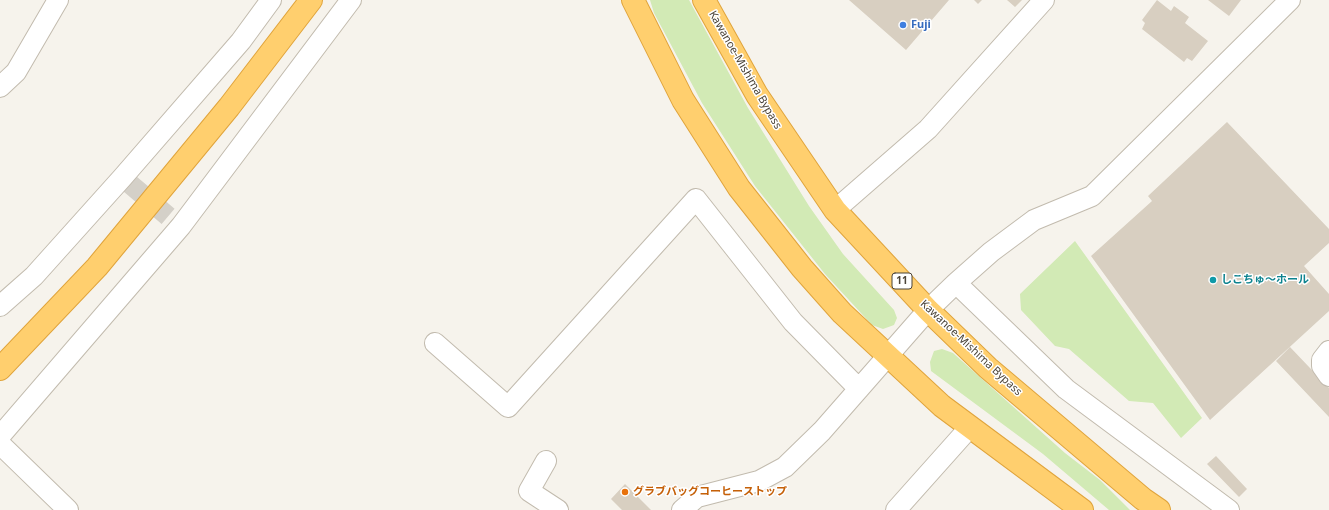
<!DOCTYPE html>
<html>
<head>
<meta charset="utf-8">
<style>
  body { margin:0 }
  canvas { display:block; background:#f6f3ec }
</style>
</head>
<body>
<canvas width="1329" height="510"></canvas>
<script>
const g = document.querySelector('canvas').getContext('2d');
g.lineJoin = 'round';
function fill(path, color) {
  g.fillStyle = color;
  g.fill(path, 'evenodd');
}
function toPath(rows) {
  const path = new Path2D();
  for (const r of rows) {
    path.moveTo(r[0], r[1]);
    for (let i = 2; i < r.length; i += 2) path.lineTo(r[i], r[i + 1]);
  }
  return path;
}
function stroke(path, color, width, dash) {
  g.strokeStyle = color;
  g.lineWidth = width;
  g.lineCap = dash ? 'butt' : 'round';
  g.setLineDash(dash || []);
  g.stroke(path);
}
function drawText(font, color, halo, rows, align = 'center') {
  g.font = font + ' "Noto Sans","Noto Sans JP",sans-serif';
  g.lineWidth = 3;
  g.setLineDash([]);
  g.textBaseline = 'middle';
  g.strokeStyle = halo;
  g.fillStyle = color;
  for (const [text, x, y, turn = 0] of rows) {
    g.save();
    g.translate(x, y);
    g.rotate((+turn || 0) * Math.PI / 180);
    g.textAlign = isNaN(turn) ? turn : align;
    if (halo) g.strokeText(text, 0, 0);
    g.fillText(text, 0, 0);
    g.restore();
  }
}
const green = toPath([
  [650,0,689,0,748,108,809,206,843,254,894,310,897,318,894,325,883,329,872,325,825,274,755,186,702,103,654,13],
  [1075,241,1202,418,1181,438,1153,403,1129,401,1069,349,1055,346,1021,310,1020,294],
  [942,349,953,353,1065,453,1100,480,1130,510,1109,510,1043,454,931,371,930,362,934,351]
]);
const building = toPath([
  [849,0,949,0,906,50],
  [974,0,982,0,978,4],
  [1007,0,1022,0,1015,7],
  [1157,0,1171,11,1174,6,1189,17,1185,23,1208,41,1192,61,1187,58,1184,62,1142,29,1145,23,1142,20],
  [1208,0,1241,0,1229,16],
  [1227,122,1329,229,1329,243,1304,266,1329,294,1329,311,1210,420,1091,256,1152,201,1148,196],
  [1290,347,1329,388,1329,417,1276,361],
  [1216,456,1247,489,1239,497,1207,464],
  [625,484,651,510,622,510,611,499]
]);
const minorTunnel = toPath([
  [130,184,170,218]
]);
const minor = toPath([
  [0,87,16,72,58,0],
  [835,210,928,129,1044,0],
  [956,283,1066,389,1229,510],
  [0,306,34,276,122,178,241,41,271,0],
  [435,343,508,407,696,199,793,322,859,389],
  [1329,351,1322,360,1322,366,1329,376],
  [0,436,181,226,351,0],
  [0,444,68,510],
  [546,461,529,491,558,510],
  [682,510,697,497,759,481,785,467,822,431,928,310,956,283,991,252,1034,220,1092,196,1290,0],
  [896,510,970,427]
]);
const highway = toPath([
  [633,0,683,100,739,188,802,268,842,313,942,406,1082,510],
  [704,0,757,95,835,210,928,310,988,368,1143,499,1159,510],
  [0,369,97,267,229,107,311,0]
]);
const markers = [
  [903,25,4,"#3f7fe0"],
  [1213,280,4,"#0f9aa8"],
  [625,492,4,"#e8710a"]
];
const shields = [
  [902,281,20]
];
const shieldNames = [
  ["11",902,281]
];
const shopNames = [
  ["Fuji",911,25]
];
const streetNames = [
  ["Kawanoe-Mishima Bypass",745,70,60],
  ["Kawanoe-Mishima Bypass",971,348,43]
];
const cultureNames = [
  ["しこちゅ～ホール",1221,280]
];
const foodNames = [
  ["グラブバッグコーヒーストップ",633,492]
];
fill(green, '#d2eab5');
fill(building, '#d8cfc1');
stroke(minorTunnel, '#d4d0c8', 20, [20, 10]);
stroke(minor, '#c2bbae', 22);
stroke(highway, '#e0a43c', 24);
stroke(minor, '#fff', 20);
stroke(highway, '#ffcf6e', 22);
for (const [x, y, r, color] of markers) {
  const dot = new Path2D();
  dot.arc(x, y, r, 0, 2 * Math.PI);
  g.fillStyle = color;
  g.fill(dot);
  stroke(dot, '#fff', 1.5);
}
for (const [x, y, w] of shields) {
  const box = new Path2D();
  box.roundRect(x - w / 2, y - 8, w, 16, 3);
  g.fillStyle = '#fff';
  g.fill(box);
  stroke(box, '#4b4439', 1);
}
drawText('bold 10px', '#4b4439', null, shieldNames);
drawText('bold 11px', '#366cbe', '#fff', shopNames, 'left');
drawText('11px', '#4b4439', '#fff', streetNames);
drawText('bold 11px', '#0d838f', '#fff', cultureNames, 'left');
drawText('bold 11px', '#c56008', '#fff', foodNames, 'left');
</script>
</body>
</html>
